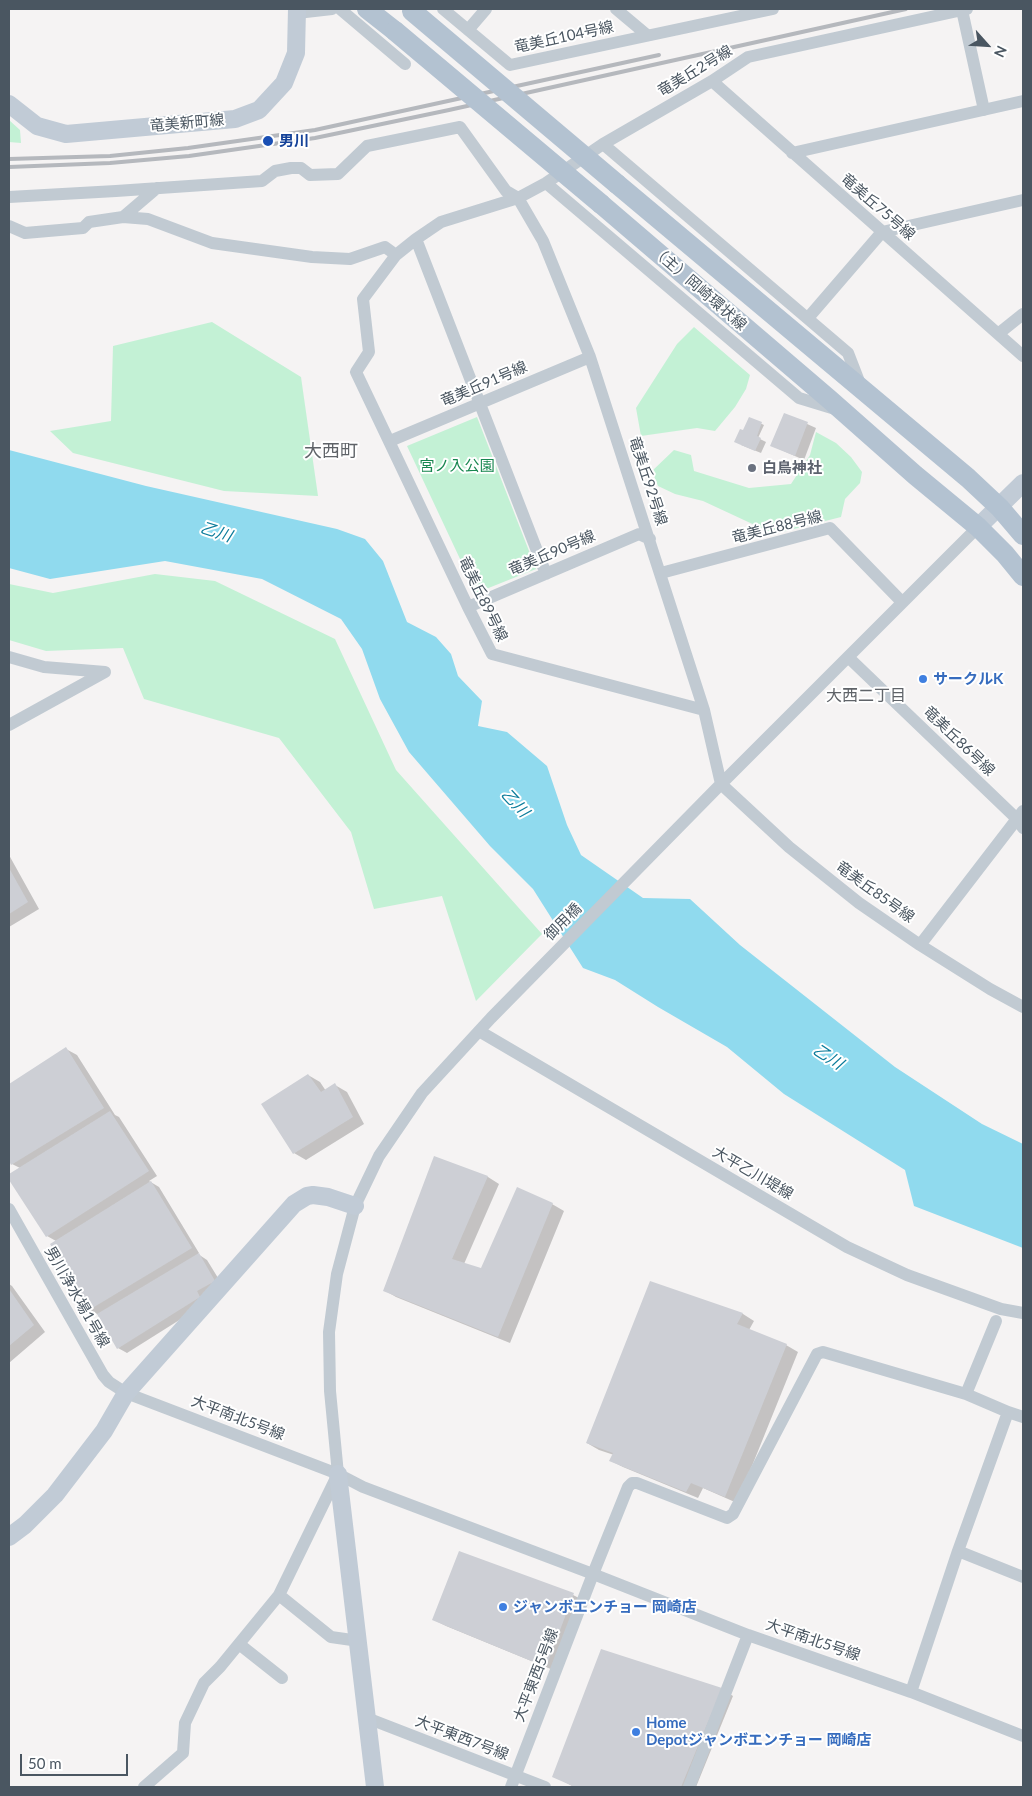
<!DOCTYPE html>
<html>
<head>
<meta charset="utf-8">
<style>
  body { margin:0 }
  #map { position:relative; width:1032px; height:1796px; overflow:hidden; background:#f5f3f3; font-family:Lato,sans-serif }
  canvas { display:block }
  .frame { position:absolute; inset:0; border:10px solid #4a5661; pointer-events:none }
  .north { position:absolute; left:962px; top:20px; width:50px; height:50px; -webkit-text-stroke:4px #fff; paint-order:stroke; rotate:116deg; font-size:14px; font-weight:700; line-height:20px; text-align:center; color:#4a5661 }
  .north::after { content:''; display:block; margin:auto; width:18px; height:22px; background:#4a5661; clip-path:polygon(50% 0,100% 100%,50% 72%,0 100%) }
  .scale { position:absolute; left:20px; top:1754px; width:108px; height:22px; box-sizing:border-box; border:2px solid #4a5661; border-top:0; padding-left:6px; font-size:15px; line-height:18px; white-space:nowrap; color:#4a5661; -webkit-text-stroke:4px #fff; paint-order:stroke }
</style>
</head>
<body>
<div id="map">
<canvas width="1032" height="1796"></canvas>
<div class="frame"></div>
<div class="north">N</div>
<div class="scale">50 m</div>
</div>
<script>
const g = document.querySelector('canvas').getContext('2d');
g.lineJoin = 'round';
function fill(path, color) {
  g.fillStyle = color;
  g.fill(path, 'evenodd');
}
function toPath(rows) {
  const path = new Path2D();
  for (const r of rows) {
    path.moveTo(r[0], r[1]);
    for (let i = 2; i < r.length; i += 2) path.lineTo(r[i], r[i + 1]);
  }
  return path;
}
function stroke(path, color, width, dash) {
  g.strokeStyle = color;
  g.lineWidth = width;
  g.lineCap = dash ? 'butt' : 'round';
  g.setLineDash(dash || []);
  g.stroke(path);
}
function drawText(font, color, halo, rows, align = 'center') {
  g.font = font + ' Lato,"Noto Sans JP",sans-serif';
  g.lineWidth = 4;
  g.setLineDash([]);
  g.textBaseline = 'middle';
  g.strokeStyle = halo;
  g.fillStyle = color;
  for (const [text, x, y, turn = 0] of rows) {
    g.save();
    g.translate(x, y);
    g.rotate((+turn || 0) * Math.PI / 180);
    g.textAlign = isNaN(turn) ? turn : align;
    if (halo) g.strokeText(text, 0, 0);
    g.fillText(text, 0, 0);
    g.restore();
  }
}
const green = toPath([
  [9,120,20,130,21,143,9,142],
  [212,322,301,377,318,496,224,491,73,453,50,431,111,421,113,346],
  [694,327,750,375,746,389,735,407,715,431,697,428,641,436,636,408,677,344],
  [477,417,536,569,476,593,407,446],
  [816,432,836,443,851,457,862,472,860,483,845,499,841,517,774,534,703,501,675,494,658,486,652,471,674,450,691,455,694,471,749,488,791,484,810,455],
  [155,574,215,581,335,639,396,770,542,934,476,1001,442,896,374,909,351,832,279,738,144,699,123,648,46,651,9,640,9,584,53,593]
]);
const water = toPath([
  [9,450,146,486,337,529,365,539,383,561,407,622,436,637,451,654,458,676,482,701,478,726,507,732,547,766,567,825,581,855,643,898,690,899,740,945,895,1067,982,1124,1023,1144,1023,1248,914,1206,905,1170,784,1094,727,1047,658,1007,615,980,583,968,533,889,490,846,409,752,380,699,362,649,341,619,262,579,165,561,50,579,9,568]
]);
const shadow = toPath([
  [785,414,816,428,804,460,772,446],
  [749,418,764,425,758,438,766,442,761,453,741,445],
  [9,855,39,909,9,927],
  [66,1049,77,1055,115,1115,119,1117,157,1176,149,1181,159,1187,199,1253,198,1254,207,1260,223,1286,208,1302,127,1353,118,1348,99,1315,90,1310,52,1244,56,1241,47,1236,9,1178,9,1175,20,1168,12,1164,9,1159,9,1086],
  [308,1075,320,1082,326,1091,335,1085,347,1092,364,1124,306,1160,294,1153],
  [435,1157,488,1177,499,1184,464,1264,482,1270,552,1204,564,1211,510,1343,396,1297,384,1290],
  [650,1283,743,1314,754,1321,749,1330,786,1345,798,1352,737,1503,703,1488,698,1498,623,1467,611,1461,614,1455,599,1450,587,1443],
  [9,1284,12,1286,45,1332,9,1363],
  [573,1595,585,1601,558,1672,446,1626,434,1620],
  [722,1689,733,1696,696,1787,574,1787,553,1776]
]);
const building = toPath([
  [784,413,808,422,795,456,770,446],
  [749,417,762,422,757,436,761,438,755,451,734,442,740,429,743,430],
  [9,868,28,902,9,914],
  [66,1047,104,1108,11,1165,9,1161,9,1084],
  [308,1074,321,1092,335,1083,353,1117,293,1154,261,1104],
  [110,1111,149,1171,46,1237,9,1180,9,1174],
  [434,1156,488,1176,452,1259,481,1268,517,1187,553,1203,498,1337,383,1291],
  [151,1181,192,1248,89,1310,50,1244],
  [199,1253,215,1281,197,1291,200,1297,117,1349,97,1314],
  [650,1281,743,1313,737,1324,787,1344,725,1497,691,1483,686,1492,609,1461,613,1453,586,1443],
  [9,1289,34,1325,9,1346],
  [459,1551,574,1593,546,1667,432,1620],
  [601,1649,722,1688,681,1787,575,1787,552,1777]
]);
const street = toPath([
  [340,9,405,64],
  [443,9,510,65,773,9],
  [616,9,647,35],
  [962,10,984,110],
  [297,13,332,9],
  [468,30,486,9],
  [712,81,1023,356],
  [603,144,848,353,860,384],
  [792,153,1023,101],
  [546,183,799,398,835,409],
  [9,197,116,191,262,181,275,171,291,168,301,168,310,175,338,174,367,146,460,127,506,191,518,198],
  [518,198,543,241,590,357,704,710,721,784,789,847,859,903,920,945,990,989,1023,1007],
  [123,217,148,219,212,243,312,257,350,259,385,247,396,255],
  [9,226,25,233,83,228,89,222,123,217,157,188],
  [416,239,546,574],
  [808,318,882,232,1023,200],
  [998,334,1023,314],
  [390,441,590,357],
  [661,573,830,528,902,602],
  [468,607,639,534,650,539],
  [9,657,44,667,105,672],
  [848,657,1017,819,1023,828],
  [704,710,492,654,468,607,356,372,369,352,363,299,396,255,416,239,441,222,518,198,546,183,603,144,712,81,748,57,967,9],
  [9,725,105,672],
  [920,945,1023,811],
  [479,1031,847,1247,907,1275,1001,1309,1023,1313],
  [9,1209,103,1375,109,1382,126,1393,338,1474,363,1487,593,1574,748,1635,911,1692,1023,1736],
  [966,1394,996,1321],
  [1008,1412,1023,1417],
  [279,1595,331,1637,359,1641],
  [239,1644,282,1678],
  [911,1692,958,1551],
  [367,1718,545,1787],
  [144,1787,183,1753,185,1723,204,1683,220,1667,279,1595,338,1474,330,1391,329,1332,337,1274,355,1206,379,1156,422,1093,491,1018,721,784,978,527],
  [511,1787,593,1574,628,1487,632,1483,637,1483,727,1518,733,1514,817,1354,823,1352,966,1394,1008,1412,958,1551,1023,1577],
  [689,1787,748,1635]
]);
const secondary = toPath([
  [9,104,37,126,66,134,235,119,259,110,284,83,296,53,297,9],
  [978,527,1023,483],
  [338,1474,375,1787],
  [9,1537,25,1525,55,1495,104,1431,126,1393,294,1204,307,1196,313,1195,328,1197,355,1206]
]);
const primary = toPath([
  [367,9,395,31],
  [617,184,968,478,1000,508,1023,535],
  [601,204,829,399,915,475,978,527,1005,554,1023,576]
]);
const rail = toPath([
  [9,159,110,156,188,148,315,130,659,55],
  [9,167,110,163,189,156,315,138,449,110,906,9]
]);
const primaryBridge = toPath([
  [412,11,617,184],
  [395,31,601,204]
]);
const markers = [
  [268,141,6,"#1a4fb4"],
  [752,468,5,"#6b7280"],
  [923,679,5,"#3f7fe0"],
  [503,1607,5,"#3f7fe0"],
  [636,1732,5,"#3f7fe0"]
];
const streetNames = [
  ["竜美丘104号線",564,37,-12],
  ["竜美丘2号線",695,71,-31],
  ["竜美新町線",187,123,-5],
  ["竜美丘75号線",878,207,41],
  ["（主）岡崎環状線",699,288,41],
  ["竜美丘91号線",484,384,-23],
  ["竜美丘92号線",648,481,72],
  ["竜美丘88号線",777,527,-14],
  ["竜美丘90号線",552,553,-23],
  ["竜美丘89号線",483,599,64],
  ["竜美丘86号線",959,741,44],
  ["竜美丘85号線",875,892,36],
  ["御用橋",563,922,-45],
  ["大平乙川堤線",753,1173,30],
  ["男川浄水場1号線",77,1297,60],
  ["大平南北5号線",238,1418,21],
  ["大平南北5号線",813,1640,19],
  ["大平東西5号線",536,1675,-69],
  ["大平東西7号線",462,1738,21]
];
const transitNames = [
  ["男川",279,141]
];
const parkNames = [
  ["宮ノ入公園",457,466]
];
const worshipNames = [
  ["白鳥神社",762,468]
];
const shopNames = [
  ["サークルK",933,679],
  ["ジャンボエンチョー 岡崎店",513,1607],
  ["Home",646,1723],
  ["Depotジャンボエンチョー 岡崎店",646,1740]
];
const waterNames = [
  ["乙川",216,532,18],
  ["乙川",515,803,47],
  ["乙川",828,1057,33]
];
const neighbourhoodNames = [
  ["大西二丁目",866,696]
];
const quarterNames = [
  ["大西町",331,451]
];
fill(green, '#c3f1d5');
fill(water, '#90daee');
fill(shadow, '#0003');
fill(building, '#cdcfd5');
stroke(street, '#c1cad2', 12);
stroke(secondary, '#c1cbd6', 18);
stroke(primary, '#b3c2d1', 20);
stroke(rail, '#b5b8bd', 4);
stroke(primaryBridge, '#b3c2d1', 20);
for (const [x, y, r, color] of markers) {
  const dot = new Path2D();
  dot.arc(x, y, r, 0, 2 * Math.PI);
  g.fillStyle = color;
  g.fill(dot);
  stroke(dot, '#fff', 2);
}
drawText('15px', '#4a5661', '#fff', streetNames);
drawText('bold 15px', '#164399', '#fff', transitNames, 'left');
drawText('15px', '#17864f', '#fff', parkNames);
drawText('bold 15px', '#5b616d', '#fff', worshipNames, 'left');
drawText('bold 15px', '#366cbe', '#fff', shopNames, 'left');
drawText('italic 16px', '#0c7c9b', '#fff', waterNames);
drawText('16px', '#5f6368', '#fff', neighbourhoodNames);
drawText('18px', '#5f6368', '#fff', quarterNames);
</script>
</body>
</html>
